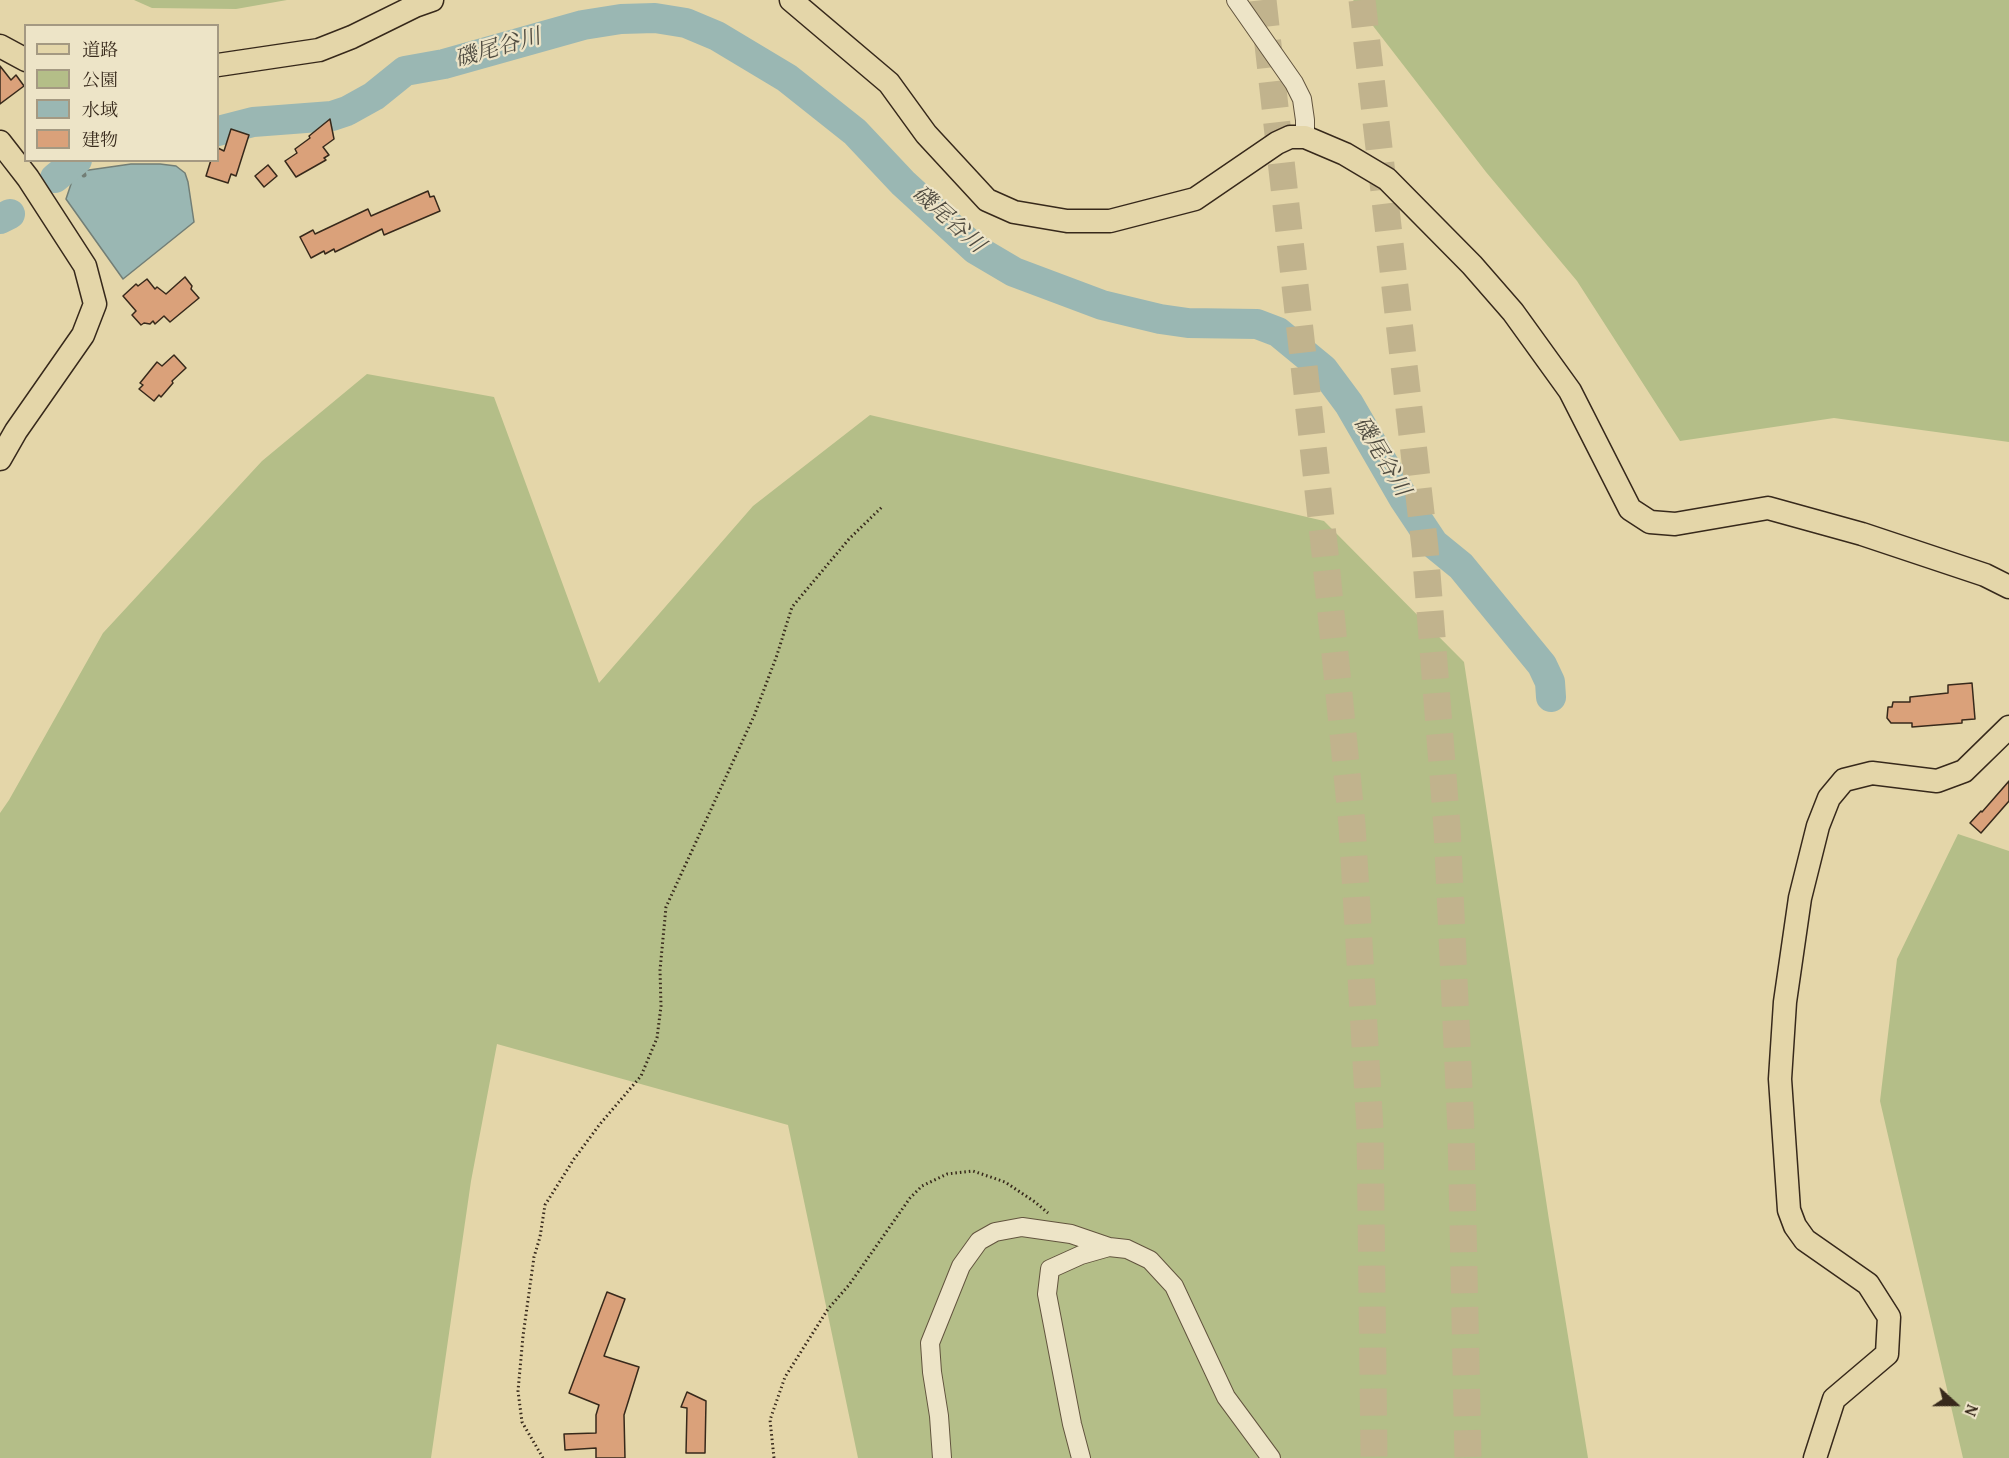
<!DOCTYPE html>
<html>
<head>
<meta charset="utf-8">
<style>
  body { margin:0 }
  #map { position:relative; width:2009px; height:1458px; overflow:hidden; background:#e4d6a9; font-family:"Gentium Book Plus","Noto Serif JP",serif }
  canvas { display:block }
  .legend { position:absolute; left:24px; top:24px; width:195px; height:138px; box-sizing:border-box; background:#ede4c7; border:2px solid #a49982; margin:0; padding:8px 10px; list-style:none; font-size:18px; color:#37291b }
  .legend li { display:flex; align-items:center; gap:12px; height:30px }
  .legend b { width:30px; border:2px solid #a49982 }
  .north { position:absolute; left:1925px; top:1374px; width:60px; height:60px; -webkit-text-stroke:4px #ede4c7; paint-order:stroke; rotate:111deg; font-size:16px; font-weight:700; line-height:24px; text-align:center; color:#37291b }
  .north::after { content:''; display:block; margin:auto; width:21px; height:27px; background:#37291b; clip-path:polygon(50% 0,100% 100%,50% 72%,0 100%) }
</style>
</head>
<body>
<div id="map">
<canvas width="2009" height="1458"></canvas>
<ul class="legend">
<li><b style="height:8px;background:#e4d6a9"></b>道路</li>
<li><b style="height:16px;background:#b4be88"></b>公園</li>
<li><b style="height:16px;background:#9ab7b3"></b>水域</li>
<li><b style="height:16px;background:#daa17a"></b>建物</li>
</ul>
<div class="north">N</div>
</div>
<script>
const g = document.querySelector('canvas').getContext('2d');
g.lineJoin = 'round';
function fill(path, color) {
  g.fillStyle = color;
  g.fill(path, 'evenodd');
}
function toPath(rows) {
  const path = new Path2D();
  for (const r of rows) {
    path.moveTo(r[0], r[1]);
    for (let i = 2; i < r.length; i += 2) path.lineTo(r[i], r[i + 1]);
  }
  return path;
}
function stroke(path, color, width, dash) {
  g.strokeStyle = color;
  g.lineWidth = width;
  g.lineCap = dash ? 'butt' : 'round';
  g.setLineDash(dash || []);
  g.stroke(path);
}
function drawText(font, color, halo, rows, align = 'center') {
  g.font = font + ' "Gentium Book Plus","Noto Serif JP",serif';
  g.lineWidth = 4.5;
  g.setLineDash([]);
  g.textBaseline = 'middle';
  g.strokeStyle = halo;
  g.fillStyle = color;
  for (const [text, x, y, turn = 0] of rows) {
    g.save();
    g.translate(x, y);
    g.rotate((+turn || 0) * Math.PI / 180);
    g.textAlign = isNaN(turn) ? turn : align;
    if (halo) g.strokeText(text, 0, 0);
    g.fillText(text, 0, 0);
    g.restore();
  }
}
const green = toPath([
  [134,0,287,0,236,9,152,8],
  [1353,0,2009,0,2009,442,1834,418,1680,441,1577,281,1486,172],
  [367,374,494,397,599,683,753,506,870,415,1324,521,1464,662,1549,1220,1588,1458,858,1458,788,1125,497,1044,471,1181,431,1458,0,1458,0,813,9,800,103,633,262,461],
  [1958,834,2009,851,2009,1458,1963,1458,1880,1101,1897,959]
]);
const water = toPath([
  [131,164,160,164,176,166,185,173,188,182,194,222,123,279,66,199,75,172,131,164]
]);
const stream = toPath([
  [78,160,84,175]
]);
const river = toPath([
  [218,131,253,122,332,116,347,111,374,96,405,71,444,64,583,25,621,19,655,18,686,23,717,36,787,78,855,132,903,183,975,249,1014,272,1102,305,1160,319,1188,323,1257,324,1278,332,1323,369,1349,404,1404,499,1434,544,1461,566,1542,665,1550,682,1551,697],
  [55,178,77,160],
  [0,219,10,214]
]);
const building = toPath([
  [0,66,11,80,16,75,24,86,0,104,0,66],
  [330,119,334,139,323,147,329,155,324,158,326,160,296,177,285,161,297,153,295,149,310,138,309,136,330,119],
  [231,129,249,135,236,176,231,174,228,183,206,176,211,160,218,160,218,148,224,151,231,129],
  [268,165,277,176,264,187,255,176,268,165],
  [428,191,430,197,434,196,440,211,384,235,382,229,335,252,334,249,325,254,324,251,311,258,300,237,313,230,315,234,368,209,371,216,428,191],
  [185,277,192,286,191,289,199,298,170,322,164,316,155,324,153,321,150,324,144,323,141,325,132,315,136,311,123,296,136,284,138,286,147,279,155,289,157,287,166,294,185,277],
  [174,355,186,368,172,381,173,383,161,397,159,395,154,401,139,389,143,385,140,383,157,362,162,366,174,355],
  [1972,683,1975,719,1962,720,1962,723,1912,727,1912,723,1891,723,1887,718,1888,707,1892,707,1893,702,1910,702,1910,697,1948,693,1948,685,1972,683],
  [2009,781,2009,801,1981,833,1970,823,1981,811,1982,812,2009,781],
  [607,1292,625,1299,604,1356,639,1367,624,1415,625,1458,596,1458,596,1448,565,1450,564,1434,596,1433,596,1415,599,1405,569,1393,607,1292],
  [687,1392,706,1401,705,1453,686,1453,687,1408,681,1407,687,1392]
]);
const highwayTunnel = toPath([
  [1263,0,1325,553,1352,825,1370,1129,1374,1458],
  [1362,0,1425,548,1447,827,1461,1131,1468,1458]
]);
const path = toPath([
  [543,1458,522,1422,518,1391,523,1336,534,1257,540,1237,545,1205,574,1159,600,1124,641,1076,657,1038,661,1006,660,970,666,907,754,716,777,655,792,607,849,539,883,506],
  [774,1458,770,1420,785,1377,828,1309,849,1285,910,1198,922,1186,947,1174,973,1171,1005,1182,1035,1202,1048,1213]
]);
const minor = toPath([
  [1236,0,1294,83,1302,99,1305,120,1305,137],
  [942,1458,939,1416,932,1372,930,1343,961,1266,979,1241,995,1232,1022,1227,1071,1234,1109,1247,1127,1249,1150,1260,1174,1286,1226,1397,1271,1458],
  [1081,1458,1072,1424,1047,1294,1050,1269,1081,1255,1109,1247]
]);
const major = toPath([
  [791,0,889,83,926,134,987,200,1014,212,1067,221,1110,221,1195,199,1277,143,1290,137,1305,137,1345,154,1387,179,1472,265,1513,312,1570,391,1630,509,1650,522,1675,524,1768,508,1862,534,1985,575,2009,587],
  [0,46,26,60],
  [218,65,319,50,352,37,415,6,432,0],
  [0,142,28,178,85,266,95,304,83,335,16,431,0,459],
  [1815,1458,1834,1399,1887,1354,1889,1317,1868,1284,1805,1240,1795,1226,1789,1210,1780,1079,1785,1002,1800,898,1818,826,1829,798,1844,780,1872,773,1937,781,1964,771,2009,727]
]);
const waterNames = [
  ["磯尾谷川",498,49,-16],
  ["磯尾谷川",948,220,42],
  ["磯尾谷川",1381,457,59]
];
fill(green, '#b4be88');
fill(water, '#9ab7b3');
stroke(water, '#727e76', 1.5);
stroke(stream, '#727e76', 5);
stroke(river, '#9ab7b3', 30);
fill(building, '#daa17a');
stroke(building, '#37291b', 1.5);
stroke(highwayTunnel, '#c1b38d', 27, [27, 14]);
stroke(minor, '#62543e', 20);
stroke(major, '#37291b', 25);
stroke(path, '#37291b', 3, [1.5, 3]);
stroke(minor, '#ede4c7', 18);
stroke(major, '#e4d6a9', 22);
drawText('italic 22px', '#504c41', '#ede4c7', waterNames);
</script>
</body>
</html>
